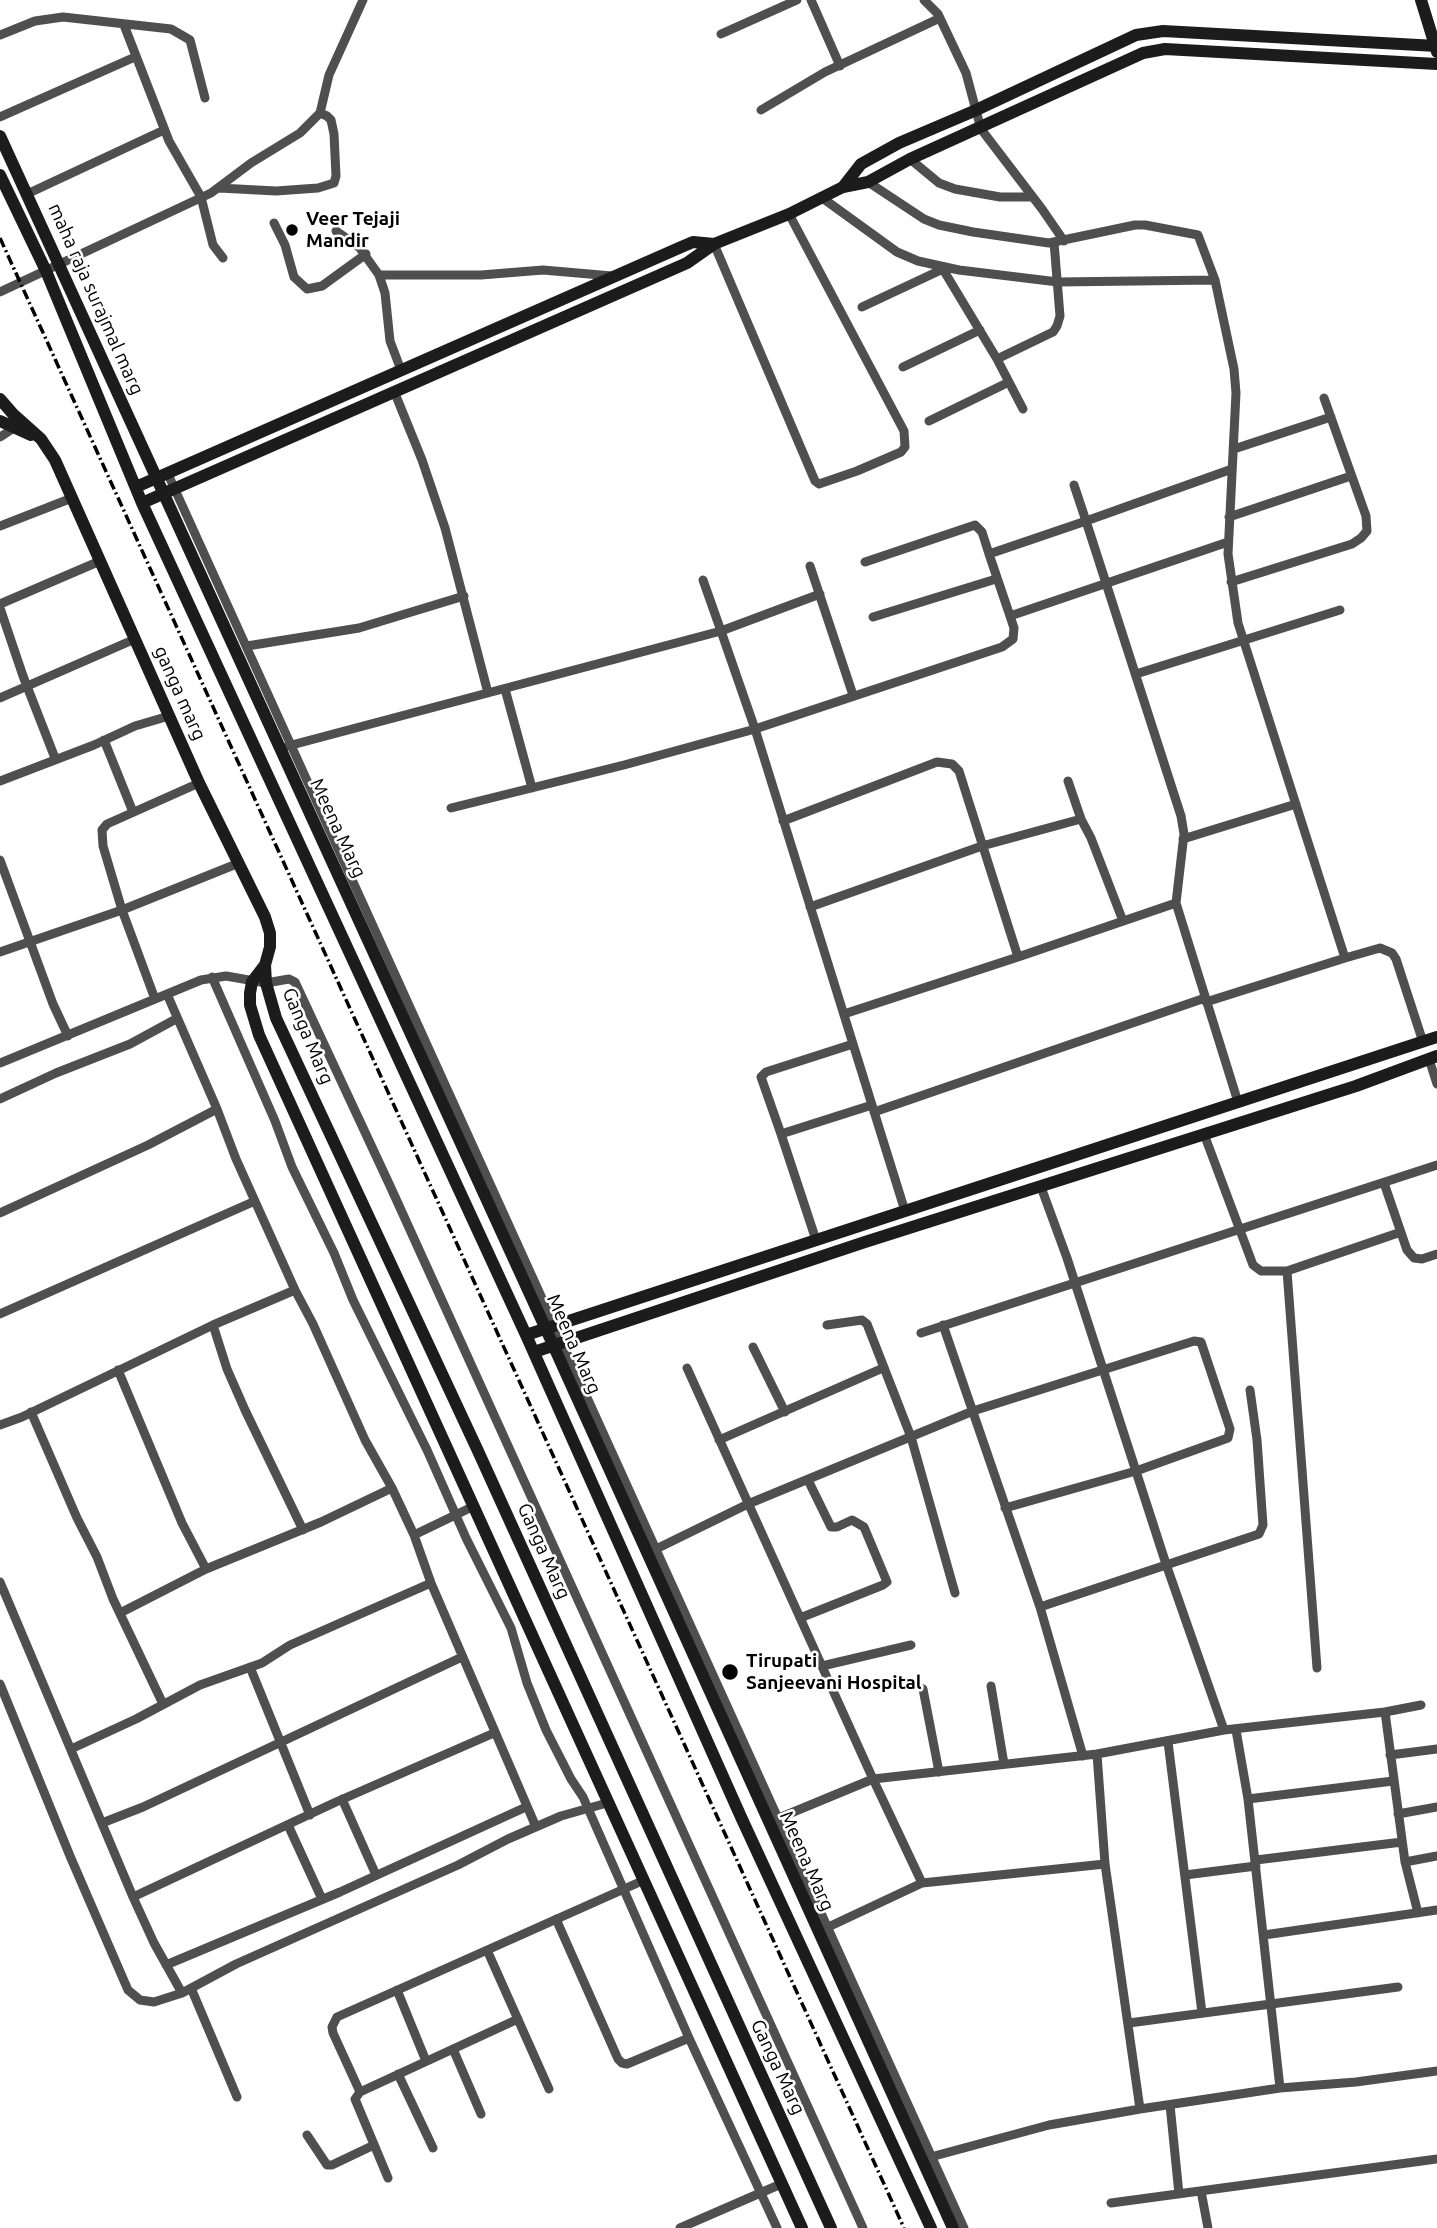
<!DOCTYPE html>
<html>
<head>
<meta charset="utf-8">
<style>
  body { margin:0 }
  canvas { display:block; background:#fff }
</style>
</head>
<body>
<canvas width="1437" height="2228"></canvas>
<script>
const g = document.querySelector('canvas').getContext('2d');
g.lineJoin = 'round';
function toPath(rows) {
  const path = new Path2D();
  for (const r of rows) {
    path.moveTo(r[0], r[1]);
    for (let i = 2; i < r.length; i += 2) path.lineTo(r[i], r[i + 1]);
  }
  return path;
}
function stroke(path, color, width, dash) {
  g.strokeStyle = color;
  g.lineWidth = width;
  g.lineCap = dash ? 'butt' : 'round';
  g.setLineDash(dash || []);
  g.stroke(path);
}
function drawText(font, color, halo, rows, align = 'center') {
  g.font = font + ' Ubuntu,sans-serif';
  g.lineWidth = 5;
  g.setLineDash([]);
  g.textBaseline = 'middle';
  g.strokeStyle = halo;
  g.fillStyle = color;
  for (const [text, x, y, turn = 0] of rows) {
    g.save();
    g.translate(x, y);
    g.rotate((+turn || 0) * Math.PI / 180);
    g.textAlign = isNaN(turn) ? turn : align;
    if (halo) g.strokeText(text, 0, 0);
    g.fillText(text, 0, 0);
    g.restore();
  }
}
const street = toPath([
  [811,0,840,66],
  [924,0,938,14,966,73,981,129,1042,209,1064,241],
  [124,25,169,141,201,197,213,245,223,258],
  [721,34,797,0],
  [0,35,35,21,63,17,171,29,190,40,205,98],
  [761,110,825,72,940,18],
  [0,117,135,57],
  [910,159,939,183,955,189,1000,197,1032,197],
  [868,182,924,219,939,225,973,232,1049,243,1135,225,1145,225,1198,235,1215,280,1234,369,1236,393,1228,554,1238,623,1345,958,1380,948,1392,953,1396,959,1423,1042],
  [219,188,276,191,318,188,334,183,336,176,334,134,331,120,327,116,320,113],
  [27,194,164,130],
  [821,197,897,252,918,261,959,270,1058,282,1215,280],
  [274,223,285,245,294,277,307,289,322,286,366,254],
  [336,231,359,247,379,275,385,293,390,341,401,370],
  [714,244,815,481,819,484,857,471,901,452,905,447,904,431,789,214],
  [941,266,997,359,1023,409],
  [379,275,481,275,543,270,612,276],
  [0,292,211,193,251,163,300,133,320,113,329,75,363,0],
  [862,307,943,269],
  [997,359,1053,332,1057,326,1060,316,1054,242],
  [903,367,980,330],
  [394,391,422,460,445,528,488,693],
  [929,421,1009,382],
  [0,437,17,426],
  [1234,449,1331,417],
  [1232,469,1086,521,1181,816,1184,834,1176,903,1238,1102],
  [167,472,964,2228],
  [1229,517,1351,476],
  [0,526,72,498],
  [865,562,975,525,982,532,989,554],
  [810,566,853,695],
  [1231,582,1352,544,1361,538,1367,531,1366,516,1324,398],
  [820,594,721,631,755,729,1002,647,1013,639,1014,628,1010,616,1228,542],
  [0,604,100,561],
  [0,608,23,676,55,758],
  [1010,616,989,554,1086,521,1074,485],
  [873,617,996,579],
  [247,646,359,628,464,596],
  [1136,674,1340,610],
  [505,689,532,788],
  [0,698,135,639],
  [104,740,133,812],
  [288,746,721,631,703,580],
  [0,781,94,745,135,726,169,716],
  [1068,781,1081,819],
  [451,808,624,765,755,729,905,1211],
  [783,821,937,762,952,764,959,771,1018,957,844,1014],
  [1183,839,1296,804],
  [0,860,53,1004,68,1036],
  [810,907,982,846,1081,819,1091,838,1123,921],
  [0,952,122,910,239,863],
  [1018,957,1176,903],
  [212,977,275,1121,292,1167,334,1253,353,1300,427,1450,466,1538,511,1628,527,1683,546,1730,571,1779,583,1797,689,2038,777,2228],
  [167,994,217,1109,236,1159,295,1290,313,1324,365,1440,392,1488,414,1535,431,1583,536,1827],
  [155,999,122,910,103,846,102,830,107,824,199,783],
  [1206,1002,1345,958],
  [1429,1059,1437,1084],
  [0,1063,201,980,226,976,266,983,289,979,295,982,391,1188,863,2228],
  [0,1099,56,1073,130,1044,176,1019],
  [874,1112,1205,998],
  [781,1134,761,1077,766,1072,853,1044],
  [1204,1134,1253,1265,1261,1271,1287,1271],
  [1384,1183,1407,1250,1414,1258,1422,1259,1437,1254],
  [1041,1187,1067,1258,1166,1564,1224,1730],
  [0,1213,148,1145,217,1109],
  [816,1240,781,1134,872,1105],
  [0,1314,255,1201],
  [213,1325,227,1369,245,1410,303,1530],
  [827,1325,862,1320,867,1324,911,1437,955,1593],
  [943,1325,1040,1607,1259,1534,1263,1525,1257,1440,1250,1390],
  [921,1333,1437,1165],
  [753,1347,785,1412],
  [687,1368,873,1779,922,1883],
  [118,1370,182,1523,206,1569],
  [31,1412,77,1518,97,1557,113,1599,163,1704],
  [0,1425,22,1417,213,1325,295,1290],
  [719,1440,883,1368],
  [414,1535,472,1507],
  [654,1550,748,1504,973,1411,1194,1341,1201,1342,1230,1429,1228,1438,1136,1471,1005,1508],
  [0,1582,133,1897,154,1943,182,1993],
  [1040,1607,1083,1756],
  [120,1613,206,1569,321,1522,392,1488],
  [800,1618,883,1585,887,1582,864,1527,852,1520,837,1527,831,1527,808,1480],
  [822,1666,911,1645],
  [250,1667,310,1815],
  [1317,1668,1287,1271,1401,1232],
  [0,1684,70,1856,128,1990,140,2000,154,2002,182,1993,236,1964,458,1865,508,1839,561,1816,607,1803],
  [991,1686,1004,1764],
  [923,1689,939,1772],
  [1385,1712,1405,1862,1418,1913],
  [1236,1730,1248,1799,1280,2088],
  [1168,1742,1202,2013],
  [71,1749,136,1719,200,1685,262,1663,290,1645,431,1583],
  [1097,1754,1105,1864,1140,2109,1280,2088,1356,2082,1437,2071],
  [1390,1755,1437,1749],
  [342,1799,376,1875],
  [1248,1799,1393,1781],
  [1398,1814,1437,1807],
  [774,1820,873,1779,1097,1754,1224,1730,1385,1712,1421,1705],
  [102,1823,143,1807,462,1657],
  [288,1825,322,1899],
  [1256,1860,1402,1842],
  [1405,1862,1437,1856],
  [1185,1875,1256,1866],
  [133,1897,336,1802,494,1733],
  [556,1919,618,2059,622,2063,627,2064,689,2038],
  [824,1929,922,1883,1105,1864],
  [1264,1935,1437,1910],
  [487,1950,549,2089],
  [166,1965,340,1892,526,1807],
  [191,1988,237,2097],
  [397,1990,426,2061],
  [1129,2023,1398,1987],
  [453,2049,481,2114],
  [398,2074,433,2148],
  [360,2092,518,2019],
  [1170,2105,1179,2194],
  [307,2135,327,2165,332,2165,374,2145],
  [927,2158,1049,2125,1140,2109],
  [388,2178,355,2099,360,2092,333,2033,332,2027,337,2017,642,1881],
  [1201,2191,1208,2228],
  [1111,2203,1437,2159],
  [680,2228,781,2184]
]);
const secondary = toPath([
  [1421,0,1437,52],
  [0,136,545,1327,953,2228],
  [0,175,46,271,142,503,526,1335,741,1817,931,2228],
  [843,187,861,164,899,143,974,111,1136,35,1163,31,1437,46],
  [0,399,13,414,41,439,55,460,199,783,265,917,270,933,270,947,265,965,266,983,276,1018,478,1451,831,2228],
  [0,421,31,435],
  [136,487,679,248,693,242,714,244],
  [142,503,687,263,714,244,789,214,843,187,868,182,910,159,1143,53,1165,49,1437,64],
  [265,965,252,982,250,993,250,1005,259,1035,802,2228],
  [526,1335,1437,1037],
  [534,1352,865,1242,1356,1086,1437,1056]
]);
const rail = toPath([
  [0,238,904,2228]
]);
const markers = [
  [292,230,7,"#000"],
  [730,1672,9,"#000"]
];
const poiNames = [
  ["Veer Tejaji",306,219],
  ["Mandir",306,241],
  ["Tirupati",746,1661],
  ["Sanjeevani Hospital",746,1683]
];
const streetNames = [
  ["maha raja surajmal marg",96,299,66],
  ["ganga marg",180,693,66],
  ["Meena Marg",338,828,65],
  ["Ganga Marg",308,1036,67],
  ["Meena Marg",574,1344,66],
  ["Ganga Marg",544,1551,66],
  ["Meena Marg",807,1861,66],
  ["Ganga Marg",778,2067,65]
];
stroke(street, '#4f4f4f', 9);
stroke(secondary, '#1c1c1c', 12);
stroke(rail, '#000', 3.5, [10, 3.5, 2, 3.5]);
for (const [x, y, r, color] of markers) {
  const dot = new Path2D();
  dot.arc(x, y, r, 0, 2 * Math.PI);
  g.fillStyle = color;
  g.fill(dot);
  stroke(dot, '#fff', 2.5);
}
drawText('bold 19px', '#000', '#fff', poiNames, 'left');
drawText('19px', '#000', '#fff', streetNames);
</script>
</body>
</html>
